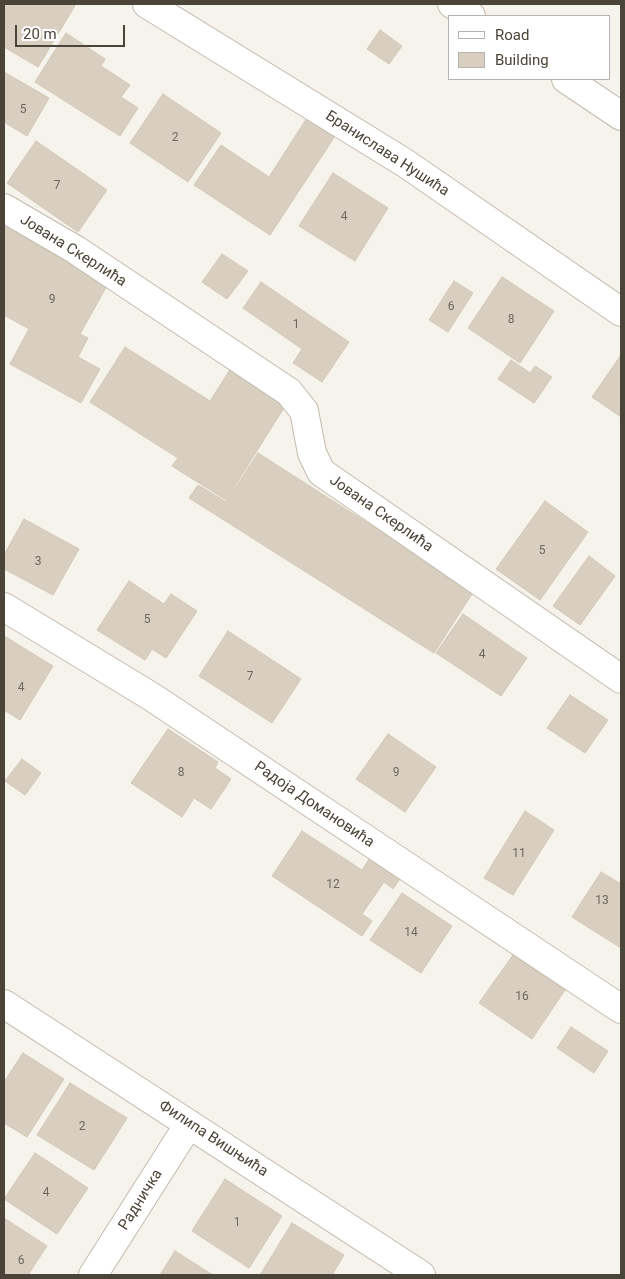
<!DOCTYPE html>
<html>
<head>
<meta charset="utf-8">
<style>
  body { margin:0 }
  #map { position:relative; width:625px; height:1279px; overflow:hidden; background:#f6f3ec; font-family:Roboto,sans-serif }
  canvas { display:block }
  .frame { position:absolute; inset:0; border:5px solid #4b4439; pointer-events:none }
  .legend { position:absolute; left:448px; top:15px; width:162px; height:65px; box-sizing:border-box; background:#fff; border:1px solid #b7b4b0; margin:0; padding:6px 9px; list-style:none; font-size:15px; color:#4b4439 }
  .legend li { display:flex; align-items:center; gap:10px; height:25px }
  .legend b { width:25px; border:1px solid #b7b4b0 }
  .scale { position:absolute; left:15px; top:25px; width:110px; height:22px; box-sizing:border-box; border:2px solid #4b4439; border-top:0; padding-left:6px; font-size:15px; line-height:18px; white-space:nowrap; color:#4b4439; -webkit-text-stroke:4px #fff; paint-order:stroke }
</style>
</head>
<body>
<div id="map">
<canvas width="625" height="1279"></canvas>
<div class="frame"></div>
<ul class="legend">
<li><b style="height:6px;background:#fff"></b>Road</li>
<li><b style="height:14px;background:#d8cfc1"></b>Building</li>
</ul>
<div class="scale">20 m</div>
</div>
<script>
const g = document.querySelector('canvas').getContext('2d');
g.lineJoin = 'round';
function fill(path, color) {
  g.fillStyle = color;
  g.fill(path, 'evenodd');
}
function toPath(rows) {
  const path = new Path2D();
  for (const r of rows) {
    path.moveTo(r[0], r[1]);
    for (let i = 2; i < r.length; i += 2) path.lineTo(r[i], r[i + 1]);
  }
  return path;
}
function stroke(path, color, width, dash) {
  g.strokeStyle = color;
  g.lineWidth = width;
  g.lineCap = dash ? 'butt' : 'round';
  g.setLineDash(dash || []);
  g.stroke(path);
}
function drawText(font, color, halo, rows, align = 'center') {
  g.font = font + ' Roboto,sans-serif';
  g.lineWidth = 4;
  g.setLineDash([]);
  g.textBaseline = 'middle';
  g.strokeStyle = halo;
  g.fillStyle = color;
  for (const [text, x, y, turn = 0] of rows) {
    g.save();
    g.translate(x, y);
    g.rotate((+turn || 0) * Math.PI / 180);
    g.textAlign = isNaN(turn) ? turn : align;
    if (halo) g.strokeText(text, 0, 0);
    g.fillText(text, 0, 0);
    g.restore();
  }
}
const building = toPath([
  [5,4,76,4,38,67,4,47,5,4],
  [380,30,402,46,389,64,367,49,380,30],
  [66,33,105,59,101,66,130,85,121,97,138,108,120,136,35,82,66,33],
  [4,72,49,98,27,136,4,122,4,72],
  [163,94,221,133,188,182,130,143,163,94],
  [307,118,335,136,270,235,194,185,221,145,269,177,307,118],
  [36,141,107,190,78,232,7,183,36,141],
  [333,173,388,208,355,261,299,226,333,173],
  [4,226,108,284,80,334,88,338,78,357,100,369,81,403,10,364,29,329,4,315,4,226],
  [222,254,248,271,227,299,202,282,222,254],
  [502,277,554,311,520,363,468,328,502,277],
  [454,281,473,293,448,332,429,320,454,281],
  [261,282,349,342,322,382,293,363,302,349,243,308,261,282],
  [125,347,210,401,231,368,287,403,226,500,172,466,178,458,90,402,125,347],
  [621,355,621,417,592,397,621,355],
  [511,360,530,373,535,366,552,377,534,403,498,379,511,360],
  [258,453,474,591,434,653,189,498,198,485,226,502,258,453],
  [545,501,588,532,540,600,496,569,545,501],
  [24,519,79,549,53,595,4,569,4,555,24,519],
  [589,556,615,576,580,625,553,606,589,556],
  [129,581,164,604,171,594,197,611,166,658,152,649,145,660,97,630,129,581],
  [463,614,527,658,501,696,436,653,463,614],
  [228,631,301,679,272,723,199,676,228,631],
  [4,636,53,666,20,720,4,710,4,636],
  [570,695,608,720,585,753,547,728,570,695],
  [168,729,218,762,215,768,231,779,211,809,194,798,182,817,131,783,168,729],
  [388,734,436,767,405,812,356,779,388,734],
  [22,759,41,773,25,795,5,781,22,759],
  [525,811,554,830,513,895,484,878,525,811],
  [302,831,362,870,375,850,406,870,393,889,384,882,362,914,372,921,362,936,272,876,302,831],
  [601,872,621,884,621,948,572,917,601,872],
  [402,893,452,926,421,973,370,940,402,893],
  [513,955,565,990,532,1039,479,1003,513,955],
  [571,1027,608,1051,594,1073,557,1048,571,1027],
  [23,1053,64,1079,27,1137,4,1123,4,1082,23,1053],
  [70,1083,127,1118,94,1170,37,1135,70,1083],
  [35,1153,88,1188,57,1234,4,1199,35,1153],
  [225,1179,282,1216,249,1268,192,1231,225,1179],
  [4,1218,47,1246,28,1275,4,1275,4,1218],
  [292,1223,344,1255,332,1275,260,1275,292,1223],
  [175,1251,213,1275,160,1275,175,1251]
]);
const minor = toPath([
  [147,4,405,163,621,312],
  [452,4,471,16],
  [566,79,621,116],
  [4,208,76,250,289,392,304,411,312,453,321,472,621,679],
  [4,607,152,697,621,1009],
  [4,1004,421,1275],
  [93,1275,189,1124]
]);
const numberNames = [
  ["5",23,110],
  ["2",175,138],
  ["7",57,186],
  ["4",344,217],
  ["9",52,300],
  ["6",451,307],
  ["8",511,320],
  ["1",296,325],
  ["5",542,551],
  ["3",38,562],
  ["5",147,620],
  ["4",482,655],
  ["7",250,677],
  ["4",21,688],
  ["8",181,773],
  ["9",396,773],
  ["11",519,854],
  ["12",333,885],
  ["13",602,901],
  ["14",411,933],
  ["16",522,997],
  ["2",82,1127],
  ["4",46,1193],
  ["1",237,1223],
  ["6",21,1261]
];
const streetNames = [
  ["Бранислава Нушића",387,154,33],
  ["Јована Скерлића",73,251,32],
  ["Јована Скерлића",381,514,35],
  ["Радоја Домановића",314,805,34],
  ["Филипа Вишњића",213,1139,33],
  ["Радничка",141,1200,-58]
];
fill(building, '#d8cfc1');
stroke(building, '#d3c7b4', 1);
stroke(minor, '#c2bbae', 30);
stroke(minor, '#fff', 28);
drawText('12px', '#6e675b', null, numberNames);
drawText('15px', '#4b4439', '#fff', streetNames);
</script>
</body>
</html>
